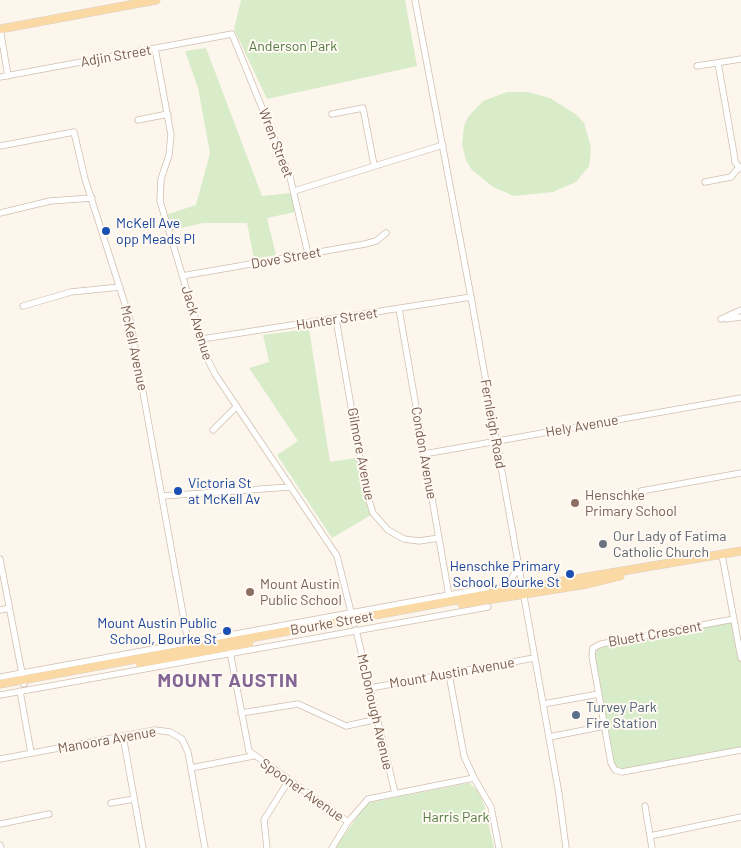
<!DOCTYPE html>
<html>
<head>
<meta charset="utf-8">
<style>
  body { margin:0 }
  canvas { display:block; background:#fdf6ec }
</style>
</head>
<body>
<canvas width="741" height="848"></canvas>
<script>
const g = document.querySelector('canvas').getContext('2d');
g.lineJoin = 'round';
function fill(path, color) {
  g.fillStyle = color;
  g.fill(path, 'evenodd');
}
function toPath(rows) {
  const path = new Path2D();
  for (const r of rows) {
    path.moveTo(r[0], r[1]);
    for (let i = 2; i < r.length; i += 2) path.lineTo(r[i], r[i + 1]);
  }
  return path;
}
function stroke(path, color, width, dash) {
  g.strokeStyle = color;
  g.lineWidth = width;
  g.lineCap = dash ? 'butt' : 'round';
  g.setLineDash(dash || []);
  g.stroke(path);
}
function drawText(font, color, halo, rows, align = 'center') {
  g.font = font + ' Barlow,sans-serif';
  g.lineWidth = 4;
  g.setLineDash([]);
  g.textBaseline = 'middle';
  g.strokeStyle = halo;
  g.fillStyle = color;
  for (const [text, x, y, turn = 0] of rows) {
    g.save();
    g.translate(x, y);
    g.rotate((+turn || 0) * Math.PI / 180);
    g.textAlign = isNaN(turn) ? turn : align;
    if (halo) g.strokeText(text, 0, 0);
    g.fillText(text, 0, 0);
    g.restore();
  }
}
const green = toPath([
  [241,0,405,0,417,66,267,99,234,29],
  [206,48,262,196,291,193,295,212,267,218,276,255,254,259,247,223,203,223,172,230,168,214,196,205,210,153,198,88,185,51],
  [507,92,528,92,550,98,577,115,584,123,591,147,590,158,589,166,576,182,553,192,514,196,493,187,471,169,466,160,462,144,464,126,468,117,483,101],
  [309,329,330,462,356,458,371,515,332,538,277,455,298,441,249,368,269,362,263,335],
  [734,619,741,658,741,750,622,772,615,770,593,648],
  [469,783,478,791,484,804,494,848,335,848,367,803]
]);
const minor = toPath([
  [415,0,471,297,559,794,566,848],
  [0,29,8,76],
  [155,48,171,135,169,155,161,179,160,201,207,358,215,374,337,556,354,624],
  [718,63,734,154,735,162,741,169],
  [697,66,741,59],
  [0,77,232,34,290,177,308,254],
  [332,114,363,108,374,165],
  [138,120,168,114],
  [0,146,74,132,85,179,130,320,188,642],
  [705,182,731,177,739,167],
  [294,191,443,145],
  [0,213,50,201,92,198],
  [182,276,365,244,376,241,386,233],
  [23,306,71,292,120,287],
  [399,309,449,596],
  [336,319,365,488,373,513,388,530,404,539,419,541,439,538],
  [721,319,741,310],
  [726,319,741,317],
  [202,339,471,297],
  [213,430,236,407],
  [424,454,741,398],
  [641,491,741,473],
  [162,496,290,487],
  [722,555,741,658],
  [0,559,24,684],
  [496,591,509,583,518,568],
  [0,610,9,608],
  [734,619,601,644,593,648,592,656,611,763,615,770,622,772,741,750],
  [356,630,395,793],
  [230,652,249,751,348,822],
  [449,674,464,756,474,778,491,807,499,848],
  [0,677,487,588],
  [370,688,534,658],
  [20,691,31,753],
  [0,695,488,607],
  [543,704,599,694],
  [241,713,298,704,346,726,378,719],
  [123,736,143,848],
  [549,737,605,726],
  [0,759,155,730,170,732,182,739,188,752,205,848],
  [191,768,253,756],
  [111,803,134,799],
  [645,806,652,848],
  [0,824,49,814],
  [650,836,741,817],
  [0,845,1,848],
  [267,848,264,820,289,780],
  [332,848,348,822,368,799,474,778]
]);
const major = toPath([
  [0,29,156,0],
  [462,604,587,584,620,576],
  [140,663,249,643],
  [0,684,522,588,741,551]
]);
const markers = [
  [106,231,5,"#1a4fb4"],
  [178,491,5,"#1a4fb4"],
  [575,503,5,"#8d6e63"],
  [603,544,5,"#6b7280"],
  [570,574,5,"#1a4fb4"],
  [250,592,5,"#8d6e63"],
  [227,631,5,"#1a4fb4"],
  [576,715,5,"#5c6f8a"]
];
const parkNames = [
  ["Anderson Park",293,46],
  ["Harris Park",456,817]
];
const streetNames = [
  ["Adjin Street",116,56,-10],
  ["Wren Street",276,143,69],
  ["Dove Street",286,258,-10],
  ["Hunter Street",337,319,-9],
  ["Jack Avenue",197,323,73],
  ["McKell Avenue",134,348,78],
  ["Fernleigh Road",493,424,80],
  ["Hely Avenue",582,426,-10],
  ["Condon Avenue",424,453,80],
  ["Gilmore Avenue",361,454,79],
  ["Bourke Street",332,623,-10],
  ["Bluett Crescent",655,634,-10],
  ["Mount Austin Avenue",452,673,-10],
  ["McDonough Avenue",375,712,77],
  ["Manoora Avenue",107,740,-10],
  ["Spooner Avenue",302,790,35]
];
const transitNames = [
  ["McKell Ave",116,223],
  ["opp Meads Pl",116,239],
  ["Victoria St",188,483],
  ["at McKell Av",188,499],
  ["Henschke Primary",560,566,"right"],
  ["School, Bourke St",560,582,"right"],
  ["Mount Austin Public",217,623,"right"],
  ["School, Bourke St",217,639,"right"]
];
const educationNames = [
  ["Henschke",585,495],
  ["Primary School",585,511],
  ["Mount Austin",260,584],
  ["Public School",260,600]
];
const worshipNames = [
  ["Our Lady of Fatima",613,536],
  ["Catholic Church",613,552]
];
const serviceNames = [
  ["Turvey Park",586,707],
  ["Fire Station",586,723]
];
const districtNames = [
  ["MOUNT AUSTIN",228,681]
];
fill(green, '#d8ecc9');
stroke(minor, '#d1beb0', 7);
stroke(major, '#dad1cd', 9);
stroke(minor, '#fff', 5.5);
stroke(major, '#fbd9a5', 8);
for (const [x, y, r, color] of markers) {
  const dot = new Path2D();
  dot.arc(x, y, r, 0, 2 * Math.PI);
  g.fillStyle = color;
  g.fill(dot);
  stroke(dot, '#fffaf3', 2);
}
drawText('14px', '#537a41', '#fffaf3', parkNames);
drawText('14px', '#7a5c4d', '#fffaf3', streetNames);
drawText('14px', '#164399', '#fffaf3', transitNames, 'left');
drawText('14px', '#785e54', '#fffaf3', educationNames, 'left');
drawText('14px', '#5b616d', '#fffaf3', worshipNames, 'left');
drawText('14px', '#4e5e75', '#fffaf3', serviceNames, 'left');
g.letterSpacing = '1px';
drawText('bold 19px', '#846695', '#fffaf3', districtNames);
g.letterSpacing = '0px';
</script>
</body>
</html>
